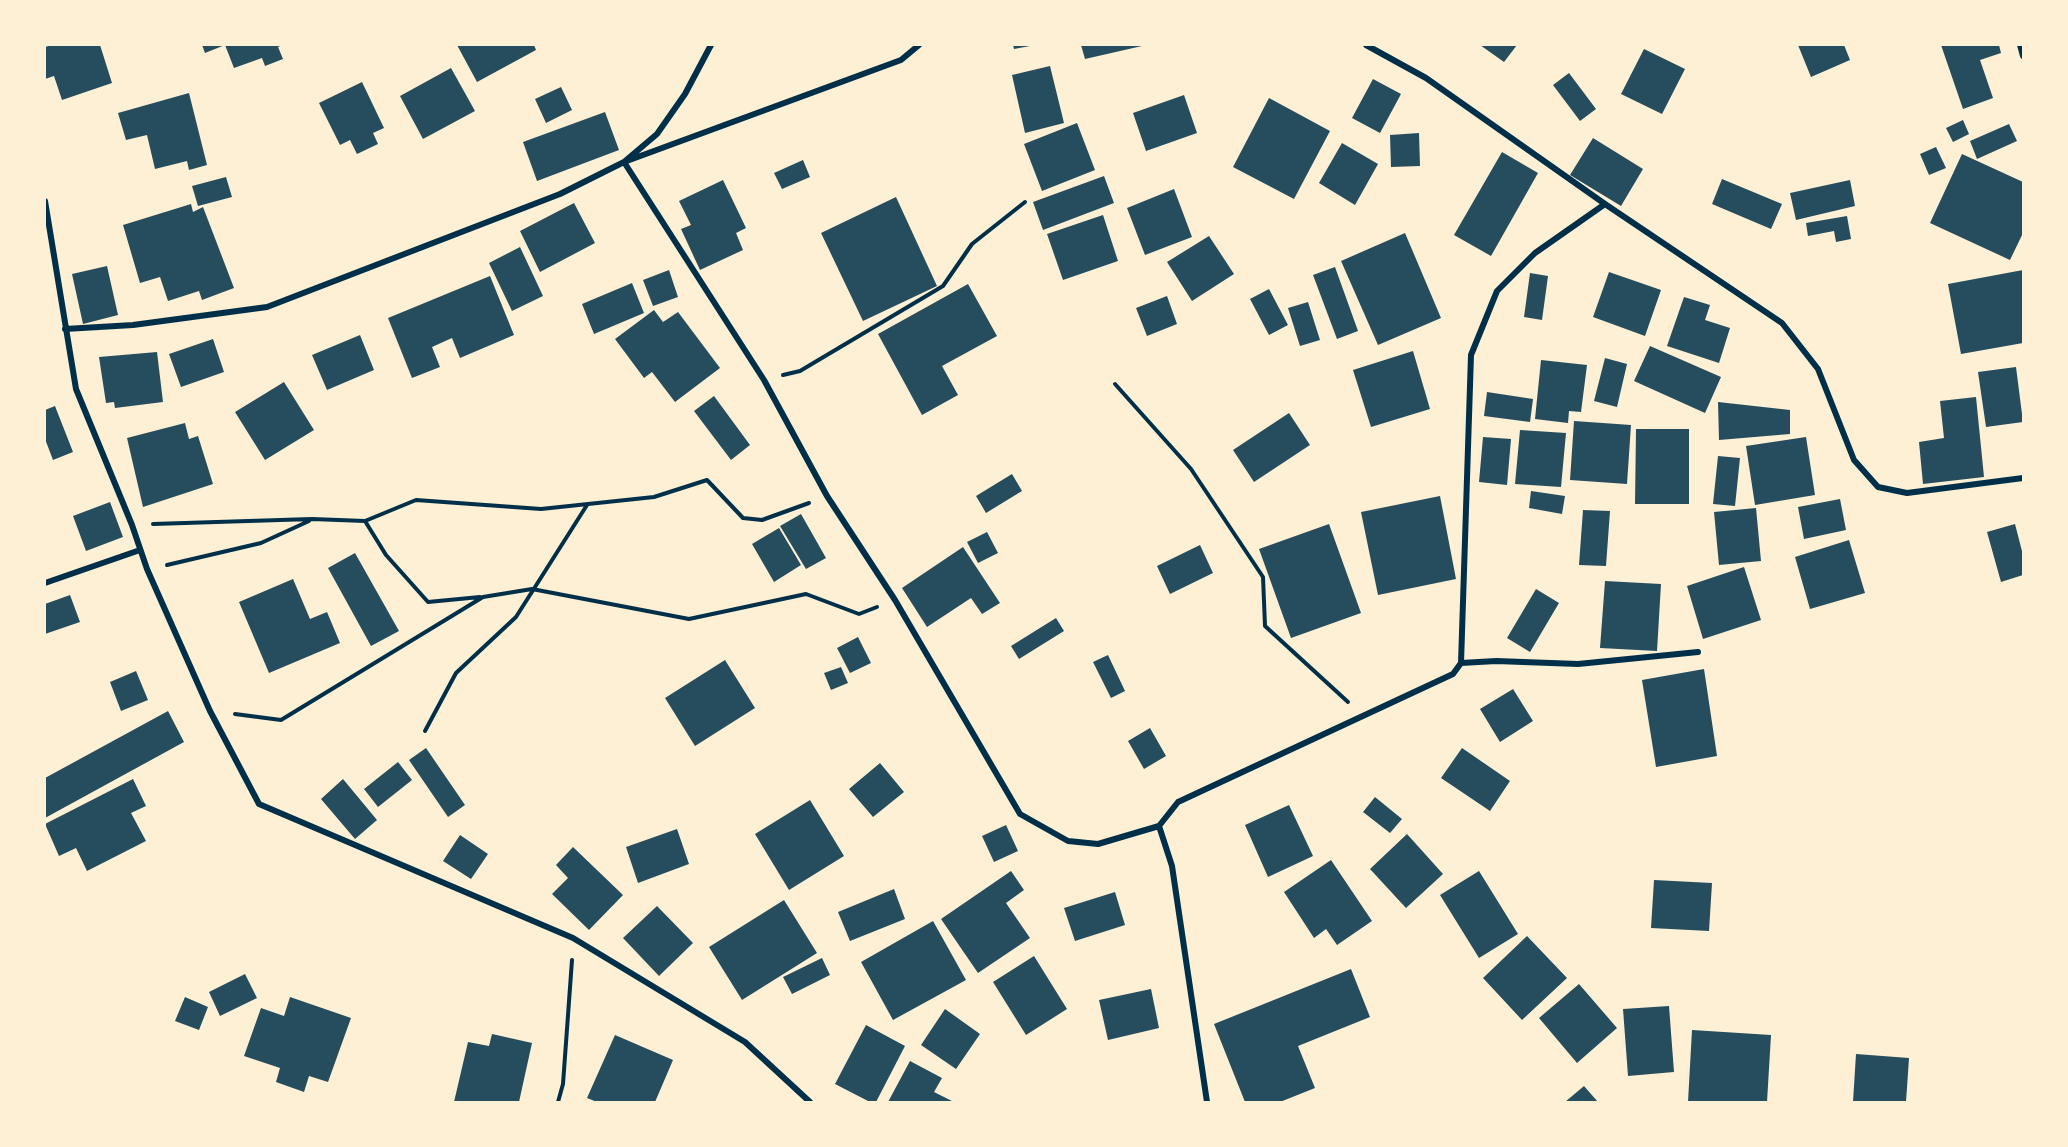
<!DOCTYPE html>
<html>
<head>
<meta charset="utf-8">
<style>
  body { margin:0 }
  #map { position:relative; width:2068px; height:1147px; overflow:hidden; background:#fdf0d5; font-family:Overpass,sans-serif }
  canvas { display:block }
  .frame { position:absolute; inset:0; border:46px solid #fdf0d5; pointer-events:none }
</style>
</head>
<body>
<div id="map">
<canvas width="2068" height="1147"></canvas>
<div class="frame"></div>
</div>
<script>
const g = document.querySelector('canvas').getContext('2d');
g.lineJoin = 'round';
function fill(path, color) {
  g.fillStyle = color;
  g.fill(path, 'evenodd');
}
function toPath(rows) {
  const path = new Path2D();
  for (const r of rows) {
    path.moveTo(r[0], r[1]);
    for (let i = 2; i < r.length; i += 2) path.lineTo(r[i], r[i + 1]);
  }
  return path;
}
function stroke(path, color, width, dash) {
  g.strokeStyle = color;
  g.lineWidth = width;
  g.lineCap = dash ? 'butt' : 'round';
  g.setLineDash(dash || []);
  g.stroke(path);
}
const building = toPath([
  [52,45,100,45,112,83,62,100,54,76,45,79,45,47],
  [202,45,225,45,205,53],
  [225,45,283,45,278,47,283,59,265,66,262,58,234,68],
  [457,45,534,45,536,50,477,82],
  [1013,45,1030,45,1030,46,1014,49],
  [1081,45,1142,45,1142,46,1085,59],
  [1480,45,1517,45,1504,62],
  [1798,45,1844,45,1850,60,1811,77],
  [1941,45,1999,45,2001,53,1980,60,1993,98,1963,109],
  [1644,49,1685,69,1662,114,1621,94],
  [1050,66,1064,123,1025,133,1012,75],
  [451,68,475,111,423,139,400,96],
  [1569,73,1596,109,1580,121,1553,85],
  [1373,79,1401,94,1380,133,1352,118],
  [362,82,384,128,373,133,378,144,357,154,350,140,340,145,319,103],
  [561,87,572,110,546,123,535,99],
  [189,93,207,165,189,170,187,161,155,169,147,135,126,140,118,113],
  [1184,95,1197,133,1146,151,1133,113],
  [1269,98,1330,131,1294,199,1233,167],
  [605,112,619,150,537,181,523,142],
  [1963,120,1969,134,1953,142,1946,128],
  [1077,123,1095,170,1042,191,1024,144],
  [2009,124,2017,141,1977,159,1970,141],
  [1419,133,1420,166,1391,167,1390,135],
  [1593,138,1643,169,1621,206,1570,175],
  [1342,143,1378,164,1355,205,1319,183],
  [1936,147,1946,168,1929,175,1920,154],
  [1502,152,1538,173,1491,256,1454,235],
  [1962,154,2023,182,2023,233,2010,260,1930,223],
  [803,160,810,177,782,189,774,173],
  [1104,176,1114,203,1043,230,1033,202],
  [226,177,232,197,198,206,192,186],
  [1722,179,1782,204,1771,229,1712,204],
  [723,180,746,228,736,233,743,250,700,270,681,229,691,225,679,201],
  [1850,180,1855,206,1796,220,1790,193],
  [1174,189,1192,237,1145,255,1127,208],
  [896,197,937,286,863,321,821,233],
  [574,203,595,243,540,272,520,231],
  [191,204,193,212,203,207,234,288,202,300,199,291,168,301,160,277,140,283,123,225],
  [1103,215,1118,261,1063,280,1047,234],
  [1847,216,1851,239,1836,242,1834,231,1808,236,1806,223],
  [1405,233,1441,318,1378,345,1341,261],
  [1209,236,1234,274,1192,301,1167,262],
  [520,247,543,296,512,311,489,263],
  [107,266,118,315,83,324,72,274],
  [1335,267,1358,331,1337,339,1313,275],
  [669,270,678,297,653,306,643,280],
  [2023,270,2023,343,1961,354,1948,284],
  [1609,272,1661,290,1645,336,1593,317],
  [1530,273,1548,276,1542,320,1524,317],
  [490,276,514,335,460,358,452,338,432,347,440,367,412,378,388,318],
  [632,283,644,313,594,334,582,304],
  [968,284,997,336,942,366,958,395,922,415,878,334],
  [1269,289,1288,325,1269,335,1250,299],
  [1167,296,1177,324,1147,336,1136,308],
  [1684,297,1710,305,1705,320,1730,328,1719,363,1667,346],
  [1308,302,1320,340,1300,346,1288,308],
  [654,310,663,322,678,312,720,368,675,402,652,372,644,378,615,339],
  [360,335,374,370,327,390,312,355],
  [213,339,224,372,181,387,169,354],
  [1650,346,1721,377,1705,413,1634,381],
  [1413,351,1430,409,1371,427,1353,370],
  [157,352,163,402,115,408,114,402,106,403,99,357],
  [1605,358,1627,364,1617,407,1594,401],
  [1541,360,1587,365,1581,412,1569,411,1568,423,1535,419],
  [2016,367,2023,422,1986,427,1978,372],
  [284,382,314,430,265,460,235,412],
  [1487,392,1533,399,1530,422,1484,416],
  [714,396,750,445,731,460,694,411],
  [1976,397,1984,477,1923,484,1919,442,1944,438,1940,401],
  [1718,402,1790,410,1790,434,1719,440],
  [55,406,73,452,53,460,45,439,45,410],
  [1289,413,1310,445,1254,482,1233,450],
  [1574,421,1631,425,1627,484,1570,480],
  [185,423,189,439,198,436,213,484,143,507,127,438],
  [1636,429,1689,429,1689,504,1635,504],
  [1520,430,1566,433,1561,487,1515,484],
  [1483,437,1511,439,1507,485,1479,482],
  [1806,437,1815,495,1755,505,1746,446],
  [1718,456,1740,458,1735,506,1713,504],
  [1012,474,1022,491,986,513,976,496],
  [1531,491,1565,496,1562,514,1529,508],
  [1440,496,1456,579,1378,595,1361,512],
  [1840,499,1846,530,1804,539,1798,507],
  [110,502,123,537,86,551,73,516],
  [1756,508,1761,561,1719,565,1714,512],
  [1583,510,1610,511,1606,566,1579,565],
  [801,514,826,558,806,569,780,526],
  [1329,524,1361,613,1291,638,1259,549],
  [2015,524,2023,555,2023,575,2001,582,1987,532],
  [779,528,801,565,774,582,752,544],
  [987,532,998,553,978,563,967,542],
  [1849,540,1865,593,1810,609,1795,557],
  [1200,545,1213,573,1170,594,1157,566],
  [963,547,1000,603,982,614,971,598,927,627,902,588],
  [355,553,399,631,371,646,328,568],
  [1744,567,1761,620,1703,639,1687,586],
  [293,579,310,619,327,612,340,643,269,673,239,602],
  [1605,581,1661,584,1657,651,1600,648],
  [1536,589,1559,603,1530,652,1507,638],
  [70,595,80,622,45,634,45,604],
  [1056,618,1064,631,1019,659,1011,646],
  [858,637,871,663,850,673,837,648],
  [1108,655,1125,691,1111,698,1093,662],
  [725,660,755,708,695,746,665,698],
  [841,667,848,683,831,690,824,673],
  [1704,669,1717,756,1656,767,1642,680],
  [136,671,148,700,121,711,110,682],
  [1513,689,1533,721,1500,742,1480,709],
  [168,711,184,742,45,818,45,778],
  [1150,728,1166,756,1144,769,1128,741],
  [426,748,465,805,448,817,409,760],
  [1462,748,1510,781,1490,811,1441,778],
  [398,762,412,780,378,807,364,789],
  [880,763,904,792,873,817,849,789],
  [133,779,146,806,131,813,146,841,87,871,76,848,59,856,45,824],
  [343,779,377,820,355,839,321,799],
  [1375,797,1402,819,1390,833,1363,812],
  [810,800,844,856,789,890,755,834],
  [1289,805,1313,856,1268,877,1245,825],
  [1006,825,1018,851,994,862,982,836],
  [677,829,689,864,638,883,626,847],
  [1407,834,1443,874,1406,908,1370,869],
  [460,835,488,854,471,879,443,861],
  [573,847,623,895,589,930,552,894,568,878,556,865],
  [1331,860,1372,921,1337,945,1326,929,1314,938,1284,892],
  [1011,871,1024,890,1006,903,1030,938,978,973,941,919],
  [1479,871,1518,934,1479,958,1440,895],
  [1654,880,1712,883,1709,931,1651,928],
  [894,889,905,919,850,941,838,912],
  [1115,892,1125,925,1075,941,1064,908],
  [784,900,817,953,742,1000,709,947],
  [657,906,693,943,659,976,623,938],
  [933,921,966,980,893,1020,861,962],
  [1527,936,1567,978,1522,1020,1483,978],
  [1034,956,1067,1009,1026,1035,993,982],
  [822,958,830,975,792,994,783,977],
  [1351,969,1370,1017,1298,1046,1315,1088,1280,1102,1245,1102,1214,1024],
  [245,974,257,998,220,1016,209,992],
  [1579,984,1617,1028,1577,1063,1539,1018],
  [1151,989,1159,1028,1108,1040,1099,1000],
  [185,997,208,1007,199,1030,175,1021],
  [290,997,351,1018,328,1082,309,1076,304,1092,276,1082,280,1068,244,1056,261,1008,284,1016],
  [1669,1006,1674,1072,1628,1076,1623,1009],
  [945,1009,980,1034,956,1069,921,1045],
  [866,1025,905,1046,876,1102,870,1102,835,1084],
  [1692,1030,1771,1035,1767,1102,1688,1102],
  [492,1034,532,1043,519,1102,454,1102,468,1042,489,1046],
  [615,1035,673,1060,655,1102,597,1102,587,1098],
  [1856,1054,1909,1058,1906,1102,1853,1102],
  [910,1061,942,1078,934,1092,954,1102,888,1102],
  [1584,1086,1598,1102,1565,1102]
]);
const path = toPath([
  [783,375,800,371,943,286,972,244,1025,202],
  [1115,384,1191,469,1263,577,1265,626,1348,702],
  [365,521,386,555,428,602,480,597],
  [153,524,312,519,365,521,416,500,541,509,654,497,707,480,743,518,762,520,809,503],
  [167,565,261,543,309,521],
  [235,714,281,720,483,597,532,589,689,619,806,594,859,614,877,607],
  [425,731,456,673,516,617,587,505],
  [558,1102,563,1084,572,960]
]);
const minor = toPath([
  [919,45,901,60,624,162,764,380,827,496,895,600,1020,814,1068,841,1098,844,1159,826],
  [1366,45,1426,78,1605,204,1782,323,1818,369,1854,460,1878,487,1907,493,2023,478],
  [2020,45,2023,56],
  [45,201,76,389,132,525,147,569,210,711,259,804,573,938,745,1042,810,1102],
  [65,329,133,325,267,307,560,194,624,162,657,134,685,94,711,45],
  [45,583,140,550],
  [1461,663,1496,661,1578,664,1698,652],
  [1207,1102,1172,866,1159,826,1178,802,1453,674,1461,663,1471,355,1497,291,1535,253,1605,204]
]);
fill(building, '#264d5e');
stroke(path, '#003049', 4);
stroke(minor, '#003049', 6);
</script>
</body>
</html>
